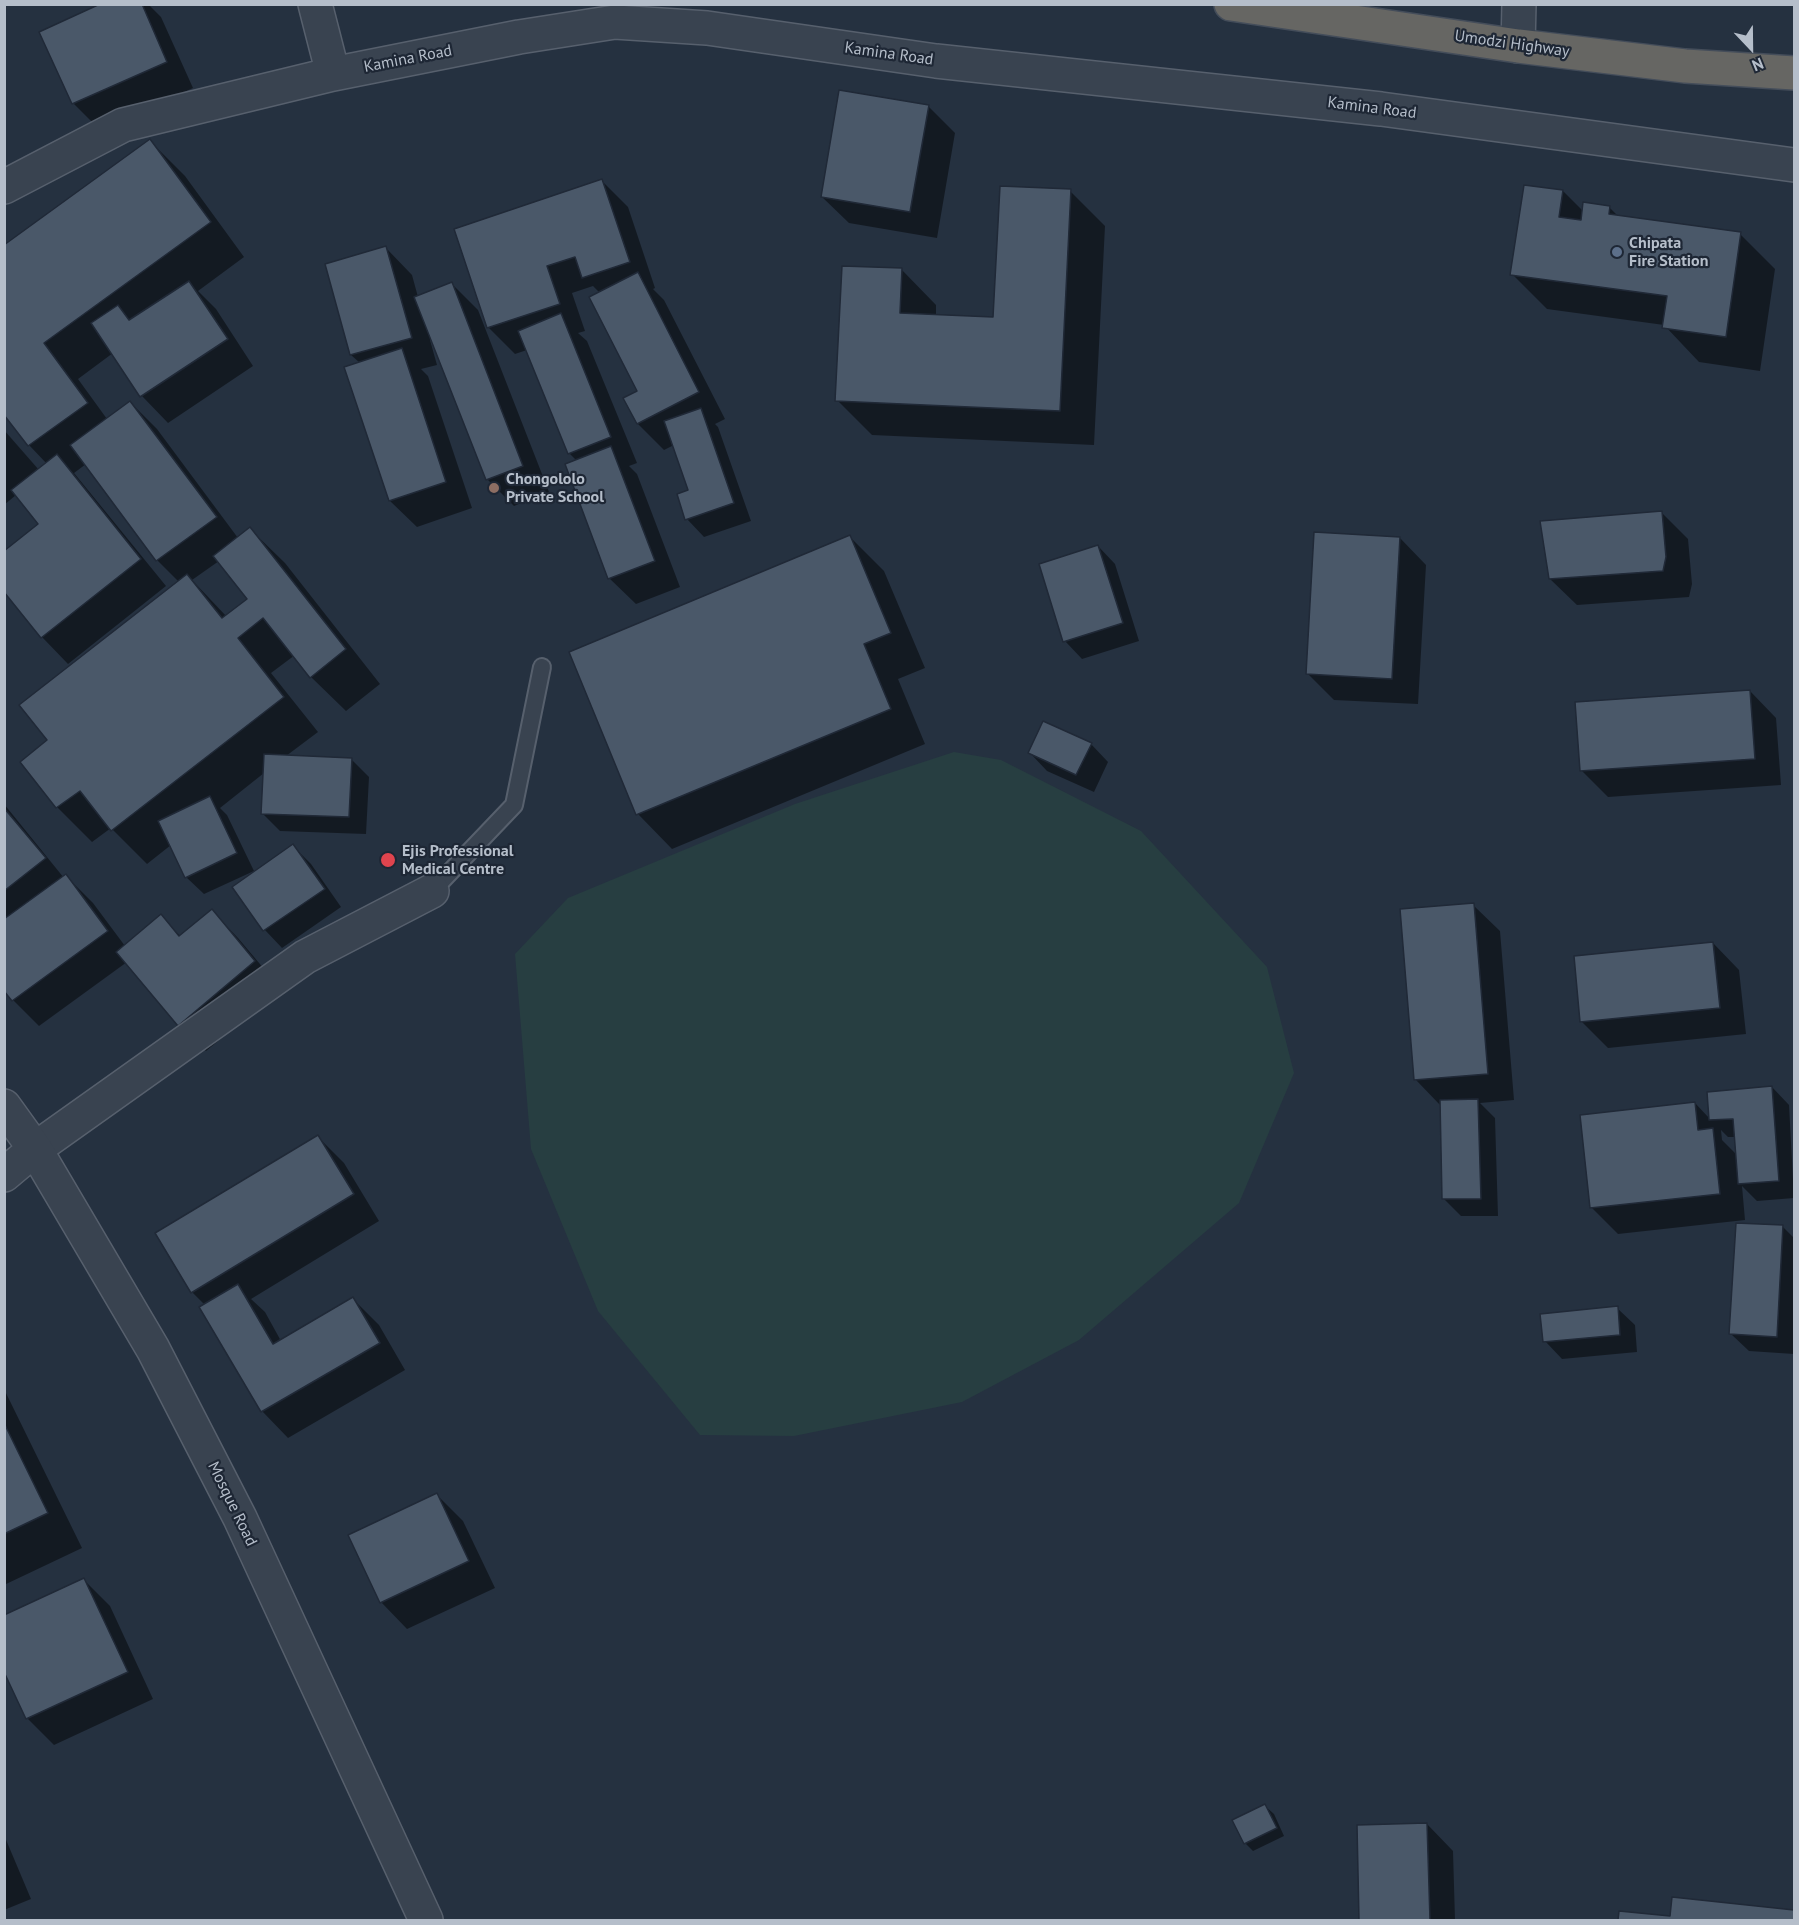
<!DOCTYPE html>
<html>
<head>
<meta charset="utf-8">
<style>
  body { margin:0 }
  #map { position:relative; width:1799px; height:1925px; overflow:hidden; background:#253140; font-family:"PT Sans",sans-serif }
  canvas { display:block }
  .frame { position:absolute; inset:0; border:6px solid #b5beca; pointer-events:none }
  .north { position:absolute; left:1721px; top:18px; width:60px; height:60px; -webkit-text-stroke:4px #1e2735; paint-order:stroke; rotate:158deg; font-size:16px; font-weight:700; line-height:24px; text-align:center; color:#b5beca }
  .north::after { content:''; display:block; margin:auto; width:21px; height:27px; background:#b5beca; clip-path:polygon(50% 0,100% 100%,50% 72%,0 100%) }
</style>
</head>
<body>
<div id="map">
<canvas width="1799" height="1925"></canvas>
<div class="frame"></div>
<div class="north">N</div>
</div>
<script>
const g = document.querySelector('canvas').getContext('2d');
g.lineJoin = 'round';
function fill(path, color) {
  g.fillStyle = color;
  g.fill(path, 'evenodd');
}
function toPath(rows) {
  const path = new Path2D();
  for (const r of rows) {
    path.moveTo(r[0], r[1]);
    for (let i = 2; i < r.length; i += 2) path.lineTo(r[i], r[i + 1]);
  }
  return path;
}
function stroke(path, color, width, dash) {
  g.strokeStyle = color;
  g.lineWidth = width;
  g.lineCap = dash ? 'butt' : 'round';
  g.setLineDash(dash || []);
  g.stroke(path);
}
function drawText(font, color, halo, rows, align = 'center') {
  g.font = font + ' "PT Sans",sans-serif';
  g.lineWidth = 4.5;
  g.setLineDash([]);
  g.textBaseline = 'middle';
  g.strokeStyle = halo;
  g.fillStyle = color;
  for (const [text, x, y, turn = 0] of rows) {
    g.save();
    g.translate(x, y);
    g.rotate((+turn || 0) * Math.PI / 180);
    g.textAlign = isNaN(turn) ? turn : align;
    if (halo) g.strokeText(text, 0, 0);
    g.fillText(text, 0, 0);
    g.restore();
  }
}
const green = toPath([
  [954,752,1001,760,1141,831,1267,967,1294,1073,1239,1203,1079,1340,962,1402,794,1436,700,1435,598,1311,531,1149,515,954,568,898,795,804]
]);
const shadow = toPath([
  [104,4,148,4,161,17,193,88,100,130,74,104,41,33],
  [929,107,955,133,937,238,849,223,822,197],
  [150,141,185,176,244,257,198,291,216,309,253,366,168,423,142,396,113,353,78,379,107,419,130,402,157,429,238,538,250,529,285,563,380,684,346,711,311,677,295,655,271,673,318,732,286,756,351,759,369,777,366,834,280,831,262,813,264,773,220,808,227,815,254,871,204,894,186,877,171,845,147,864,111,828,92,842,57,807,22,762,50,740,179,582,157,560,86,464,74,473,166,586,68,664,42,637,40,525,16,495,4,505,4,430,39,470,47,464,29,445,4,412],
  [219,561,249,600,227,617,192,580],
  [602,181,628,207,655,288,653,289,664,300,725,419,715,424,718,427,751,521,704,537,687,519,679,495,690,491,674,445,664,450,638,424,639,391,600,293,593,286,572,293,585,331,578,333,587,341,637,463,629,466,637,474,680,587,636,604,609,578,577,461,569,453,527,350,515,354,488,327],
  [1070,191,1105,226,1094,445,872,435,837,400,902,270,936,305,936,316,994,319],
  [1563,191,1584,212,1609,207,1619,217,1740,234,1775,269,1760,371,1699,362,1664,325,1547,309,1512,274],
  [386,248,412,275,418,297,452,284,478,310,549,492,514,506,487,479,432,339,430,340,437,365,421,369,428,376,472,508,417,527,390,501,346,368,360,363,351,355,327,265],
  [1662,513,1688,539,1692,584,1689,597,1577,605,1550,579],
  [849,536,884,571,925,668,898,679,925,744,672,849,638,814,571,653],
  [1400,538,1426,565,1418,704,1334,700,1308,674],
  [1098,546,1115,564,1139,641,1082,659,1065,641],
  [1750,691,1776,718,1781,785,1608,797,1581,770],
  [1091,744,1108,762,1094,792,1047,771,1030,753],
  [4,804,64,878,66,876,93,903,125,946,161,916,181,937,212,911,238,938,281,989,206,1051,179,1025,127,962,39,1026,13,1000,4,989],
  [293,846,311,864,341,907,282,948,265,930,234,887],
  [1473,905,1500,931,1514,1100,1480,1103,1495,1118,1498,1216,1461,1216,1444,1199,1441,1106,1416,1080],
  [1713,943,1739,970,1746,1034,1608,1048,1582,1022],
  [1772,1087,1789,1105,1794,1198,1757,1201,1742,1186,1745,1220,1618,1234,1592,1208,1695,1103,1710,1119],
  [1721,1130,1728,1137,1736,1137,1737,1155,1722,1140],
  [318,1137,344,1163,379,1221,251,1299,265,1312,281,1341,353,1299,379,1325,405,1370,288,1438,262,1411,205,1305,192,1292],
  [1783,1227,1794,1238,1794,1354,1749,1351,1731,1334],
  [1617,1308,1635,1325,1637,1352,1562,1359,1545,1341],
  [4,1389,82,1548,4,1585],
  [437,1495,463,1521,495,1588,407,1629,381,1602],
  [84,1580,110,1606,153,1699,54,1745,28,1719,4,1669],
  [1265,1806,1274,1814,1284,1836,1253,1851,1245,1843],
  [1427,1824,1453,1851,1455,1920,1361,1920,1358,1826],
  [4,1835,31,1899,4,1910],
  [1673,1899,1794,1911,1794,1920,1619,1920,1620,1913,1671,1918]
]);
const building = toPath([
  [100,4,142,4,167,62,72,104,39,32,100,4],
  [839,90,929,105,910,212,821,197,839,90],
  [150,139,211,222,44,343,88,403,28,446,4,415,4,245,150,139],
  [602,179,630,262,582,278,575,257,547,266,560,304,487,328,454,229,602,179],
  [1524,185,1563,190,1559,217,1581,220,1583,202,1610,206,1609,214,1741,232,1726,337,1662,328,1667,296,1510,275,1524,185],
  [1000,186,1071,189,1060,411,835,401,842,266,902,268,900,313,993,317,1000,186],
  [386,246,412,338,350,355,325,264,386,246],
  [638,272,699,392,637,424,623,398,637,391,589,297,638,272],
  [189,281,228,339,140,397,91,323,118,305,129,320,189,281],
  [452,282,523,466,486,480,414,297,452,282],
  [561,313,611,437,568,454,518,331,561,313],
  [402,348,446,482,389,501,344,367,402,348],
  [130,401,217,517,156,561,70,445,130,401],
  [701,408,734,503,685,520,677,494,688,490,664,421,701,408],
  [611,446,655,561,608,579,565,464,611,446],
  [57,454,141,559,41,638,4,592,4,551,38,524,11,490,57,454],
  [1662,511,1666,557,1663,571,1549,579,1540,521,1662,511],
  [250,527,346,649,310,678,263,618,238,638,284,697,111,831,80,791,56,808,20,762,47,740,19,705,187,574,222,618,247,599,213,556,250,527],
  [1314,532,1400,537,1392,679,1306,674,1314,532],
  [850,535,891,633,864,644,891,709,636,815,569,652,850,535],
  [1098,545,1123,623,1063,642,1039,564,1098,545],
  [1750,690,1755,759,1580,771,1575,702,1750,690],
  [1043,721,1092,743,1076,775,1028,753,1043,721],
  [264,754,352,758,349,817,261,814,264,754],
  [210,796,237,853,185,878,158,821,210,796],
  [4,808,46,858,4,891,4,808],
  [293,844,325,889,263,931,232,887,293,844],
  [66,874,108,931,12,1001,4,991,4,919,66,874],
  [1474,903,1488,1074,1414,1080,1400,909,1474,903],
  [212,909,255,961,178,1026,116,952,161,914,179,936,212,909],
  [1713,942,1720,1008,1580,1022,1574,956,1713,942],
  [1772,1086,1779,1181,1738,1184,1733,1119,1709,1120,1707,1092,1772,1086],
  [1478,1099,1481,1199,1442,1199,1440,1100,1478,1099],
  [1695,1102,1698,1130,1713,1128,1720,1194,1590,1208,1580,1115,1695,1102],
  [318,1135,354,1194,191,1293,155,1233,318,1135],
  [1736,1223,1783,1225,1777,1337,1729,1334,1736,1223],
  [238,1284,273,1344,353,1297,380,1343,261,1412,199,1307,238,1284],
  [1618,1306,1620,1335,1543,1342,1540,1314,1618,1306],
  [4,1423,48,1513,4,1534,4,1423],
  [437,1493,469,1561,380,1603,348,1535,437,1493],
  [84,1578,128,1672,26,1719,4,1672,4,1615,84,1578],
  [1265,1804,1277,1828,1244,1844,1232,1820,1265,1804],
  [1427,1823,1430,1920,1359,1920,1357,1825,1427,1823],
  [1672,1897,1794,1910,1794,1920,1618,1920,1619,1911,1670,1916,1672,1897]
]);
const service = toPath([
  [432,891,514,805,542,667]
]);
const minor = toPath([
  [315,4,333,74],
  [1518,46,1519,4],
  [4,187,123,125,333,74,519,37,615,22,707,28,936,61,1381,109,1794,165],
  [35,1149,305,957,432,891]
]);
const tertiary = toPath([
  [4,1106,35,1149,153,1349,240,1518,426,1920],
  [4,1175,35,1149]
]);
const trunk = toPath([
  [1231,4,1518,46,1685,66,1794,73]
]);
const markers = [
  [1617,252,6,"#5c6f8a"],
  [494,488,6,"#8d6e63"],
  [388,860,8,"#e0444e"]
];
const streetNames = [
  ["Umodzi Highway",1512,44,8],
  ["Kamina Road",889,54,8],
  ["Kamina Road",408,59,-11],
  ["Kamina Road",1372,108,7],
  ["Mosque Road",232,1504,64]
];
const poiNames = [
  ["Chipata",1629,243],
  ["Fire Station",1629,261],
  ["Chongololo",506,479],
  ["Private School",506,497],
  ["Ejis Professional",402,851],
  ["Medical Centre",402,869]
];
fill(green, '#273e41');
fill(shadow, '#0007');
fill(building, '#4a5869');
stroke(building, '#202937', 1.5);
stroke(service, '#57606d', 20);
stroke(minor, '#57606d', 36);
stroke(tertiary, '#57606d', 36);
stroke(trunk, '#444d5a', 36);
stroke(service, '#394350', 16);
stroke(minor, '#394350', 33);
stroke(tertiary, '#394350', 33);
stroke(trunk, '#666663', 33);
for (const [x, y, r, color] of markers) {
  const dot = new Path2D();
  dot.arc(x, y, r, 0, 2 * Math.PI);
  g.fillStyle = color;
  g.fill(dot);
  stroke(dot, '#1e2735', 2);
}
drawText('16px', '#b5beca', '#1e2735', streetNames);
drawText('bold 16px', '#b5beca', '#1e2735', poiNames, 'left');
</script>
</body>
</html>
